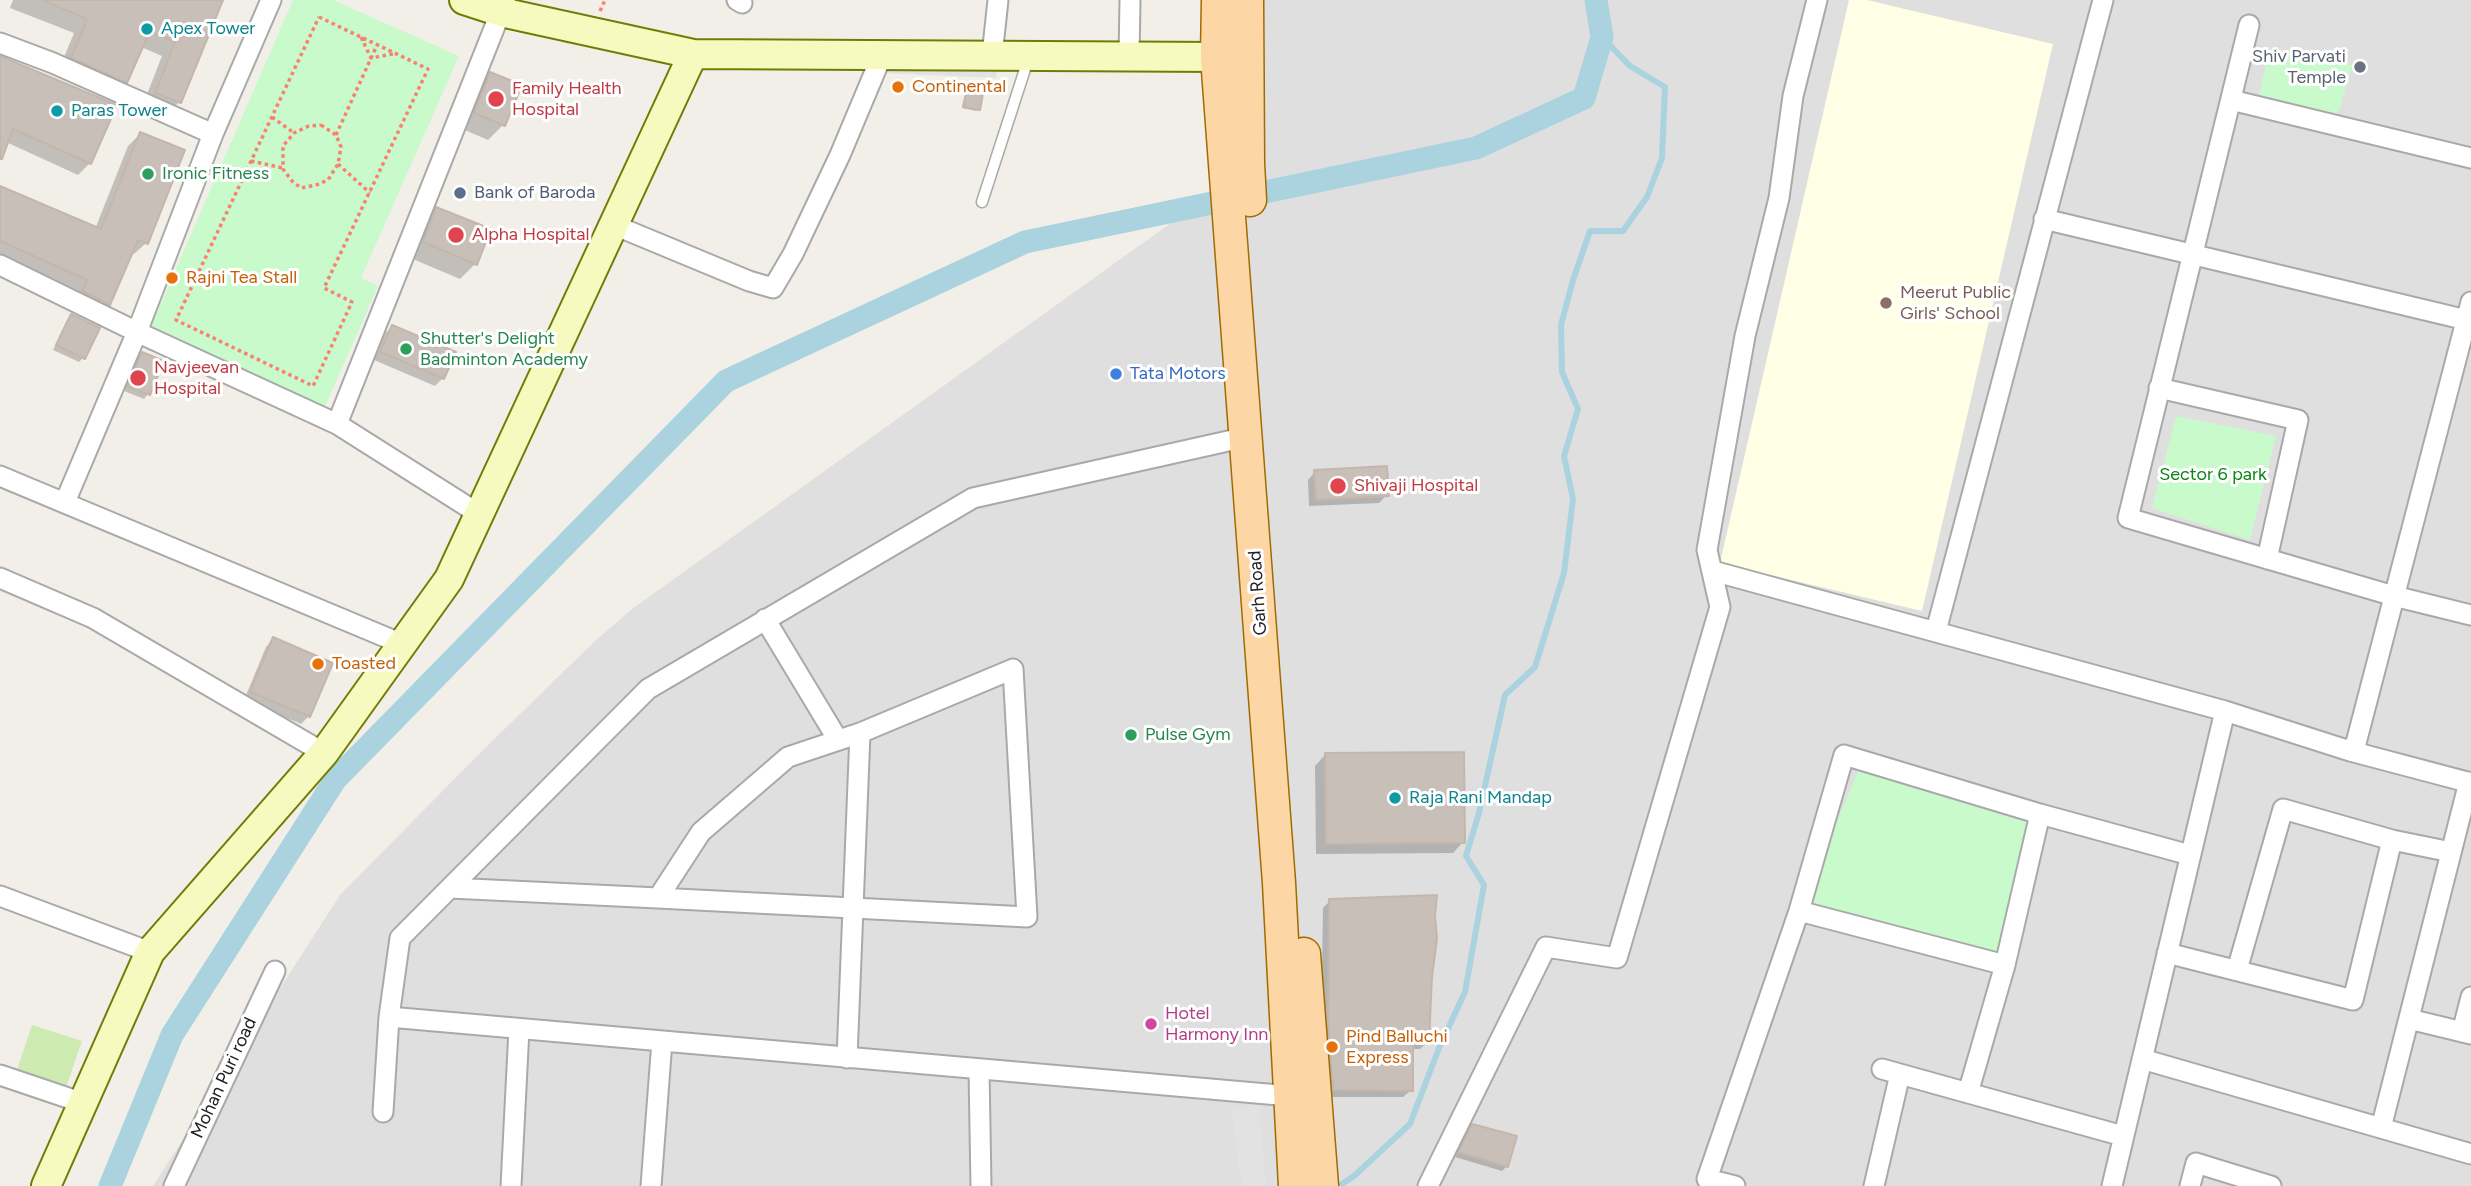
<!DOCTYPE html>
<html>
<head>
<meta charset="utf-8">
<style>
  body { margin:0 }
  canvas { display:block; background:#f2efe9 }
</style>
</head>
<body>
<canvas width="2471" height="1186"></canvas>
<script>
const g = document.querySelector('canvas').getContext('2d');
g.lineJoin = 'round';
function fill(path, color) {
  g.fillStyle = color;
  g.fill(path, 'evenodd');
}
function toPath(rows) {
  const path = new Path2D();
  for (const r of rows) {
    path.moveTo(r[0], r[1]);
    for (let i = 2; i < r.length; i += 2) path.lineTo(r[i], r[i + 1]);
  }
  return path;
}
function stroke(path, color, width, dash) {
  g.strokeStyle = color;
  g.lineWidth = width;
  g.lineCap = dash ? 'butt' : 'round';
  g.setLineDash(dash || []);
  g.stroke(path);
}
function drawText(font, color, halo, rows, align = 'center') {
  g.font = font + ' Figtree,sans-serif';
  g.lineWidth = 6;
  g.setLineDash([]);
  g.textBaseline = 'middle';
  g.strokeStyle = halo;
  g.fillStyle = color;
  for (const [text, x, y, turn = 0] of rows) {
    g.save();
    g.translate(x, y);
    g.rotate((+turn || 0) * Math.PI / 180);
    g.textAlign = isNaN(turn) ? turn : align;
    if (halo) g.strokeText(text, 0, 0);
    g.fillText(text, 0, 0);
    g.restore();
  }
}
const residential = toPath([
  [1231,0,2471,0,2471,1186,153,1186,340,895,481,752,596,640,632,609,1235,177]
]);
const education = toPath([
  [1849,0,1867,0,2053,44,1922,611,1720,563]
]);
const grass = toPath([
  [32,1025,82,1041,65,1090,16,1073]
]);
const park = toPath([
  [293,0,333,0,459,56,361,278,378,286,324,409,149,331],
  [2269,51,2352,65,2336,121,2258,100],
  [2176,416,2276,436,2250,540,2152,508],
  [1863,760,2040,814,2005,965,1799,911]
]);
const parking = toPath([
  [885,59,999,62,996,78,883,73],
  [1259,1105,1266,1186,1242,1186,1231,1109]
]);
const shadow = toPath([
  [13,0,221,0,179,102,165,117,142,107,162,56,141,47,126,82,112,96,58,72,74,33,10,8],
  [0,58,115,106,90,163,78,175,6,142,0,160],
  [490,74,503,125,488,140,460,128,475,89],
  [969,86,978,109,976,111,962,108],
  [140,134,146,243,134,254,131,253,109,304,97,316,0,258,0,188,95,229,128,146],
  [437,209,475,264,460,279,408,257,422,224],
  [72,316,83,358,79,362,53,350,67,320],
  [392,327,443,378,435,386,374,360,384,334],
  [142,354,148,394,144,399,124,391,137,359],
  [1315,472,1387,495,1379,503,1309,506,1308,480],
  [273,639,309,716,301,724,244,700,266,647],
  [1325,755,1463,842,1453,853,1316,854,1315,766],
  [1330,901,1430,977,1427,1042,1420,1049,1412,1049,1411,1090,1403,1097,1326,1097,1321,1029,1323,908],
  [1473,1126,1507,1166,1502,1171,1455,1157,1468,1131]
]);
const stream = toPath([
  [1339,1186,1354,1176,1410,1124,1439,1048,1465,992,1484,885,1466,856,1479,813,1505,695,1535,667,1564,573,1573,499,1564,456,1578,409,1562,372,1561,325,1573,280,1590,231,1623,231,1647,197,1662,158,1665,87,1630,66,1602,37]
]);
const canal = toPath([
  [110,1186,172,1035,335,780,726,381,1025,242,1476,148,1584,98,1602,37,1596,0]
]);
const building = toPath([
  [42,0,223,0,181,103,155,93,175,42,150,31,127,83,71,58,87,19,42,0],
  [0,56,117,105,91,164,13,129,2,159,0,159,0,56],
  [490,72,522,85,505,126,474,113,490,72],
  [968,84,984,88,980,110,963,107,968,84],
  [140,132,185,150,148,244,138,240,110,305,82,291,87,280,0,241,0,186,101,229,140,132],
  [436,207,491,229,477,265,423,242,436,207],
  [71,314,100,328,85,359,56,345,71,314],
  [392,325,456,352,444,379,380,352,392,325],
  [142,352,164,361,150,395,127,386,142,352],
  [1387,466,1389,496,1316,500,1314,470,1387,466],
  [273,637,333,663,310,717,250,692,273,637],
  [1464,752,1465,843,1326,844,1325,753,1464,752],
  [1437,895,1435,916,1437,939,1432,977,1429,1042,1413,1043,1413,1091,1333,1090,1328,1020,1329,899,1437,895],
  [1472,1124,1517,1136,1508,1167,1458,1152,1472,1124]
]);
const path = toPath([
  [600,11,605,0],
  [319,17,428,69,324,288,352,302,313,386,176,320,319,17],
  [361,37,371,58,393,54],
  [272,117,294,133],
  [321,125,336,135,341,147,338,164,328,180,316,185,301,188,292,181,283,169,283,146,294,133,309,126,321,125],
  [336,135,377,45],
  [251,161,283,168],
  [338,164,370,193]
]);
const lane = toPath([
  [982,202,1028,60]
]);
const street = toPath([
  [737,0,742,3],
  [2249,25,2128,518,2394,596,2471,615],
  [0,43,53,63,213,134],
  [992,56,998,0],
  [1129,57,1130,0],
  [2231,100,2471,158],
  [2044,219,2471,321],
  [614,225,749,281,773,288,793,254,840,155,882,55],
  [0,265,137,332,337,424,479,514],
  [2159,388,2298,420,2267,559],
  [337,424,505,1],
  [1246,437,973,498,648,689,400,938,389,1017,1290,1096],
  [0,476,402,644],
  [65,502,137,332,213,134,271,0],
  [1713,571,2225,711,2350,751,2471,783],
  [0,578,93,618,324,753],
  [765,619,838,740],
  [1936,631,2103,0],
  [2350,751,2356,743,2471,302],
  [450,888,658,898,853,908,1027,917,1013,669,860,733,847,1058],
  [0,896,150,952],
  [658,898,701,832,788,757,860,733],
  [1799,911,2005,965,2040,814],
  [2167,953,2353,1000,2392,840,2451,852],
  [2237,970,2283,809,2392,840],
  [2409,1019,2471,1034],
  [2462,1032,2471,997],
  [2142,1059,2471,1154],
  [979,1069,981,1186],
  [1882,1069,2123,1136],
  [0,1075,83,1103],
  [1968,1093,2005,965],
  [383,1112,389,1017],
  [2381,1128,2469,782],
  [174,1186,275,971],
  [511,1186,519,1029],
  [651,1186,662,1041],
  [1428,1186,1546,947,1617,958,1720,607,1707,550,1745,336,1779,198,1793,96,1817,0],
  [1735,1186,1707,1179,1799,911,1844,755,2040,814,2190,855],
  [1874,1186,1900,1074],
  [2112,1186,2225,711],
  [2190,1186,2196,1163,2271,1186]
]);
const secondary = toPath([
  [464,0,501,12,693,54,1217,57,1239,56],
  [46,1186,150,952,324,753,449,579,693,54]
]);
const primary = toPath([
  [1218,0,1217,57,1279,883,1295,1186],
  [1247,0,1248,164,1250,200],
  [1304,954,1322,1186]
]);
const markers = [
  [147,29,7,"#0f9aa8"],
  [2360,67,7,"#6b7280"],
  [898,87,7,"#e8710a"],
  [496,99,9,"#e0444e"],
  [57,111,7,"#0f9aa8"],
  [148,174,7,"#2e9e5b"],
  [460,193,7,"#5c6f8a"],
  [456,235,9,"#e0444e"],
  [172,278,7,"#e8710a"],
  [1886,303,7,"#8d6e63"],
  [406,349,7,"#2e9e5b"],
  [1116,374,7,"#3f7fe0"],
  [138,378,9,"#e0444e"],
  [1338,486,9,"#e0444e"],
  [318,664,7,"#e8710a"],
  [1131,735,7,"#2e9e5b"],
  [1395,798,7,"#0f9aa8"],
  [1151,1024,7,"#d1479c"],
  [1332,1047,7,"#e8710a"]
];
const cultureNames = [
  ["Apex Tower",161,29],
  ["Paras Tower",71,111],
  ["Raja Rani Mandap",1409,798]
];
const worshipNames = [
  ["Shiv Parvati",2346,57],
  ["Temple",2346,78]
];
const foodNames = [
  ["Continental",912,87],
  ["Rajni Tea Stall",186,278],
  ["Toasted",332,664],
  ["Pind Balluchi",1346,1037],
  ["Express",1346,1058]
];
const healthNames = [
  ["Family Health",512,89],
  ["Hospital",512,110],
  ["Alpha Hospital",472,235],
  ["Navjeevan",154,368],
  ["Hospital",154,389],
  ["Shivaji Hospital",1354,486]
];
const leisureNames = [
  ["Ironic Fitness",162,174],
  ["Shutter's Delight",420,339],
  ["Badminton Academy",420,360],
  ["Pulse Gym",1145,735]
];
const serviceNames = [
  ["Bank of Baroda",474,193]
];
const educationNames = [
  ["Meerut Public",1900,293],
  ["Girls' School",1900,314]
];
const shopNames = [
  ["Tata Motors",1130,374]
];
const parkNames = [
  ["Sector 6 park",2213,475]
];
const streetNames = [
  ["Garh Road",1258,593,-94],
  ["Mohan Puri road",224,1078,-65]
];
const hotelNames = [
  ["Hotel",1165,1014],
  ["Harmony Inn",1165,1035]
];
fill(residential, '#e0dfdf');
fill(education, '#ffffe5');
fill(grass, '#cdebb0');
fill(park, '#c8facc');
fill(parking, '#e2e2e2');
fill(shadow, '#0003');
stroke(stream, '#aad3df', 6);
stroke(canal, '#aad3df', 23);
fill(building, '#c7bfb8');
stroke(building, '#c4b6ab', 2);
stroke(lane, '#a9a9a9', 13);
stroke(street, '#a9a9a9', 23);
stroke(secondary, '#707d05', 32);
stroke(primary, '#a06b00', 35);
stroke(path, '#fa8072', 3.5, [3.5, 3.5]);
stroke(lane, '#fff', 10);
stroke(street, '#fff', 19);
stroke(secondary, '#f7fabf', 28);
stroke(primary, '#fcd6a4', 32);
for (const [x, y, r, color] of markers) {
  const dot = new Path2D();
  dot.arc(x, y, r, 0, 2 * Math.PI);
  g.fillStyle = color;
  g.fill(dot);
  stroke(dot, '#fff', 2.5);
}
drawText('18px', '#0d838f', '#fff', cultureNames, 'left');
drawText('18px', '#5b616d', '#fff', worshipNames, 'right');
drawText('18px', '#c56008', '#fff', foodNames, 'left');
drawText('18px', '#be3a42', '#fff', healthNames, 'left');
drawText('18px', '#27864d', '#fff', leisureNames, 'left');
drawText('18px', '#4e5e75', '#fff', serviceNames, 'left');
drawText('18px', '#785e54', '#fff', educationNames, 'left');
drawText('18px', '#366cbe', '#fff', shopNames, 'left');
drawText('18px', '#0c8416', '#fff', parkNames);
drawText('18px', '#222', '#fff', streetNames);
drawText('18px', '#b23c85', '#fff', hotelNames, 'left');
</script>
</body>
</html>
